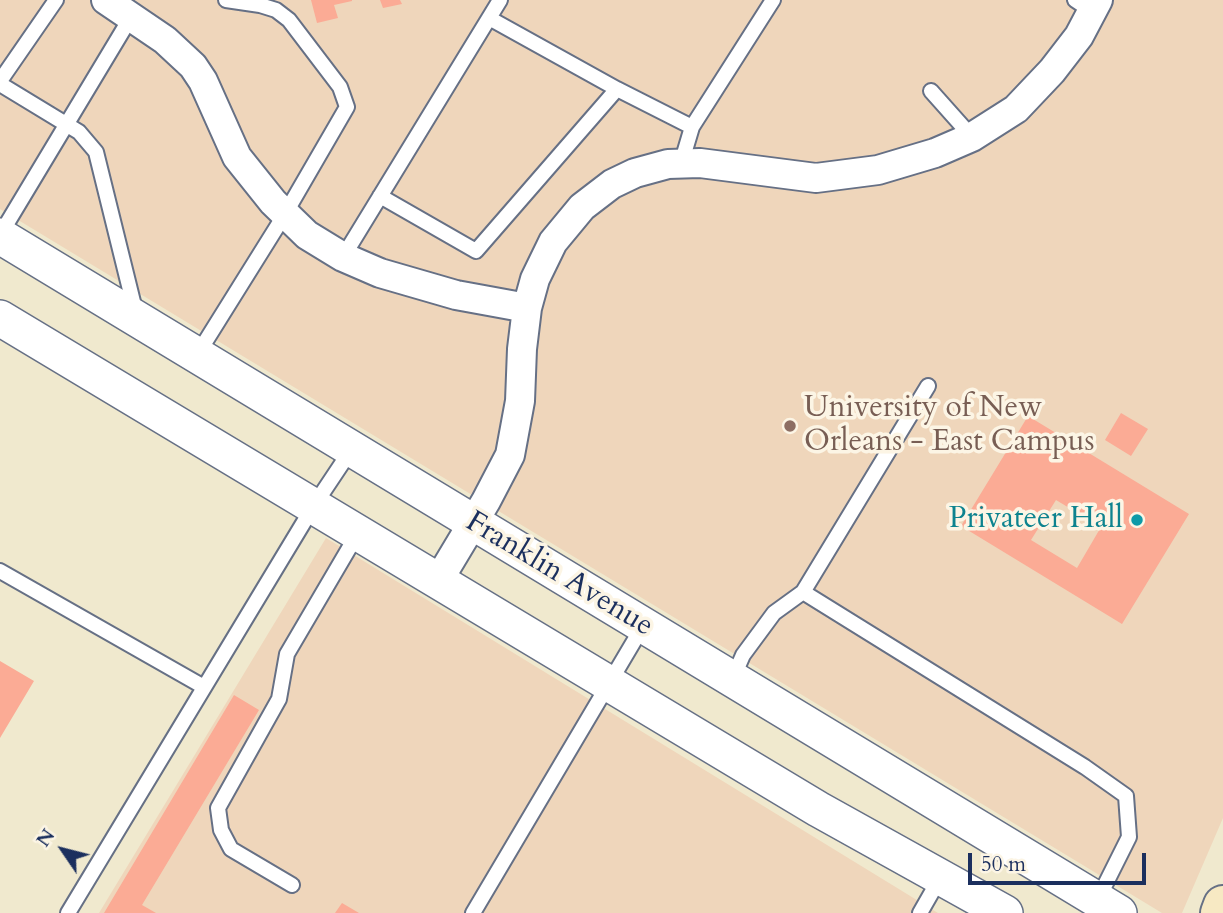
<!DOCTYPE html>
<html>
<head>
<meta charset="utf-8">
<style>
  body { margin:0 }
  #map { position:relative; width:1223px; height:913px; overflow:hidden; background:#f0e9ce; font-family:Cardo,serif }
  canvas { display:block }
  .north { position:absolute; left:28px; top:815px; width:70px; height:70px; -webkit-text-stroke:5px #fcf5e5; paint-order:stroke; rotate:305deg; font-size:19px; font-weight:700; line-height:28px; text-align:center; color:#1b2f5e }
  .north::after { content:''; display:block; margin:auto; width:24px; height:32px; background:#1b2f5e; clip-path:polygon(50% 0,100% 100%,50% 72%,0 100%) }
  .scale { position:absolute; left:968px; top:853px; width:178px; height:32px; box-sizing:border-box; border:4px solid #1b2f5e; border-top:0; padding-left:9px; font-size:21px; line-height:24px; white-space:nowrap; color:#1b2f5e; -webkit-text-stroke:5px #fcf5e5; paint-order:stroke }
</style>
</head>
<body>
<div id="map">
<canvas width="1223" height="913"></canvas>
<div class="north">N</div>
<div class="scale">50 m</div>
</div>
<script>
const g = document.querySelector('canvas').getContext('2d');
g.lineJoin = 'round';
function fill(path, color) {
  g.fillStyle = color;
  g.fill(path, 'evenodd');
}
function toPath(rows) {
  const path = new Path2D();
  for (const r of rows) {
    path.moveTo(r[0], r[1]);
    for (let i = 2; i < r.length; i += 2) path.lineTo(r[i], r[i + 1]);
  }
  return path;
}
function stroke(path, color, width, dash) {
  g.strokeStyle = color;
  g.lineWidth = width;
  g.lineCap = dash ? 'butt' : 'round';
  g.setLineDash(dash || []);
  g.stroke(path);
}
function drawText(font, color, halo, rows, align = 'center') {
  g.font = font + ' Cardo,serif';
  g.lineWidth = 7;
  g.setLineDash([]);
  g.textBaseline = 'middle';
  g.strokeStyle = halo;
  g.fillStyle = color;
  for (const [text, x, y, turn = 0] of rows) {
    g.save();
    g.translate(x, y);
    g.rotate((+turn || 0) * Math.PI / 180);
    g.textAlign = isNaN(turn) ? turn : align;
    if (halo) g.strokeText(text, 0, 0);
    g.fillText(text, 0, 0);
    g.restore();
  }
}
const built = toPath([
  [0,0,1223,0,1223,818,1182,913,1162,913,0,209],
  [326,538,938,913,99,913]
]);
const building = toPath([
  [311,0,352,0,352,1,334,5,338,18,317,23],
  [380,0,400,0,402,4,383,8],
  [1121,413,1148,429,1131,456,1105,440],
  [1028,416,1189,514,1122,624,961,526],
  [1056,500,1101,527,1077,568,1031,540],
  [0,661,34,681,0,738],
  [234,695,259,710,142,905,156,913,104,913],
  [342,903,359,913,335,913]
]);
const service = toPath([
  [1075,0,1093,12],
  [489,18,617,89,692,127],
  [0,81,56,0],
  [0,84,79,132,96,152,136,314],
  [931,91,972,137],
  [681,164,692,127,773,0],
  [380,196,476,251,617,89],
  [0,235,131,17],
  [343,257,500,0],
  [197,355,285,214,347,107,340,87,289,20,276,10,260,5,226,0],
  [0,571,204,687],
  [803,592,928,386],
  [733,678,743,655,774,613,803,592,1085,767,1126,796,1129,837,1098,899],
  [292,885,231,849,221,830,218,808,279,699,287,654,358,533],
  [68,913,313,507,351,450],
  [473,913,643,626],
  [920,913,940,878]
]);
const minor = toPath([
  [106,0,165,40,193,66,203,81,237,157,273,202,307,235,343,257,380,273,456,295,527,308],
  [438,581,486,501,510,455,520,401,522,349,527,308,535,279,553,242,582,207,612,184,635,173,668,164,700,163,816,178,878,170,935,153,972,137,1016,109,1052,71,1079,36,1098,0]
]);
const tertiary = toPath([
  [0,236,1119,913],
  [0,318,818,809,1005,913]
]);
const secondary = toPath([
  [1220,913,1223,905]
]);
const markers = [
  [790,426,7,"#8d6e63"],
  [1137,520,7,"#0f9aa8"]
];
const educationNames = [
  ["University of New",804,409],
  ["Orleans - East Campus",804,443]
];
const cultureNames = [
  ["Privateer Hall",1123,520]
];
const streetNames = [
  ["Franklin Avenue",559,575,31]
];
fill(built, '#efd6bb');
fill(building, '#fbab95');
stroke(service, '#667085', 18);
stroke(minor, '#667085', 32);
stroke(tertiary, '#667085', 38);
stroke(secondary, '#667085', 42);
stroke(service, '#fff', 14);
stroke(minor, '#fff', 28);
stroke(tertiary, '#fff', 35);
stroke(secondary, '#f7e9c3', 38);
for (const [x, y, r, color] of markers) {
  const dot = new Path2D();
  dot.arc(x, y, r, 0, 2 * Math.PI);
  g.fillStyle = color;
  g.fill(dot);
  stroke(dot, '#fcf5e5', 2.5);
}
drawText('30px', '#785e54', '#fcf5e5', educationNames, 'left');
drawText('30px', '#0d838f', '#fcf5e5', cultureNames, 'right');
drawText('30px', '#1b2f5e', '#fcf5e5', streetNames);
</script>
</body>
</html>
